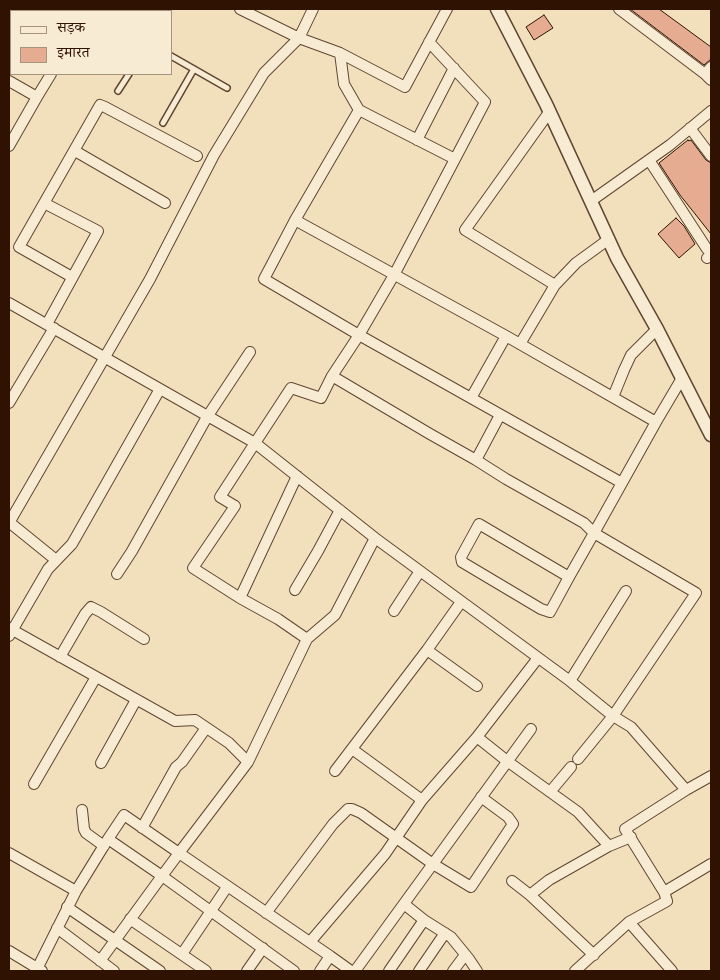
<!DOCTYPE html>
<html>
<head>
<meta charset="utf-8">
<style>
  body { margin:0 }
  #map { position:relative; width:720px; height:980px; overflow:hidden; background:#f2e0bd; font-family:"IM FELL French Canon","Noto Serif Devanagari",serif }
  canvas { display:block }
  .frame { position:absolute; inset:0; border:10px solid #2f1201; pointer-events:none }
  .legend { position:absolute; left:10px; top:10px; width:162px; height:65px; box-sizing:border-box; background:#f7ebd4; border:1px solid #a79480; margin:0; padding:6px 9px; list-style:none; font-size:15px; color:#2f1201 }
  .legend li { display:flex; align-items:center; gap:10px; height:25px }
  .legend b { width:25px; border:1px solid #a79480 }
</style>
</head>
<body>
<div id="map">
<canvas width="720" height="980"></canvas>
<div class="frame"></div>
<ul class="legend">
<li><b style="height:6px;background:#f7ebd4"></b>सड़क</li>
<li><b style="height:14px;background:#e5ac91"></b>इमारत</li>
</ul>
</div>
<script>
const g = document.querySelector('canvas').getContext('2d');
g.lineJoin = 'round';
function fill(path, color) {
  g.fillStyle = color;
  g.fill(path, 'evenodd');
}
function toPath(rows) {
  const path = new Path2D();
  for (const r of rows) {
    path.moveTo(r[0], r[1]);
    for (let i = 2; i < r.length; i += 2) path.lineTo(r[i], r[i + 1]);
  }
  return path;
}
function stroke(path, color, width, dash) {
  g.strokeStyle = color;
  g.lineWidth = width;
  g.lineCap = dash ? 'butt' : 'round';
  g.setLineDash(dash || []);
  g.stroke(path);
}
const building = toPath([
  [630,9,659,9,711,47,711,59,704,65,630,9],
  [544,15,553,28,534,40,526,27,544,15],
  [688,140,689,141,691,140,706,160,711,163,711,234,680,195,659,163,688,140],
  [676,218,684,226,695,244,679,258,658,234,676,218]
]);
const service = toPath([
  [171,56,227,88],
  [118,91,129,74],
  [163,123,194,69]
]);
const minor = toPath([
  [240,9,299,38,340,53,405,87,447,9],
  [619,9,705,74],
  [104,11,106,9],
  [340,53,344,84,359,110,295,220,264,279,359,335,622,483],
  [711,67,705,74,711,80],
  [9,81,37,97,51,74],
  [359,110,455,159],
  [550,111,465,230,555,285],
  [690,128,711,156],
  [417,140,454,68],
  [9,146,37,97],
  [75,151,165,203],
  [649,160,707,249],
  [591,201,670,145,711,111],
  [44,203,98,231,47,324],
  [295,220,506,336,656,422],
  [707,258,711,255],
  [72,277,19,247,100,105,105,107,197,156],
  [9,303,255,443,291,388,321,398,332,376,359,335,394,275,485,102,429,42],
  [520,344,555,285,576,263,609,239],
  [332,376,430,434,476,460,506,479,584,523,594,533,569,577,550,612,541,609,462,562,461,557,479,524,569,577],
  [613,397,624,370,631,355,657,329],
  [471,398,506,336],
  [9,403,54,328],
  [476,460,500,415],
  [9,522,56,560],
  [9,523,150,279,214,155,264,73,299,38,313,9],
  [117,574,132,551,207,417,250,352],
  [295,590,318,551,340,510],
  [240,598,297,476],
  [394,611,420,571],
  [9,628,175,721,195,720,229,743,248,762],
  [9,636,48,569,72,544,160,389],
  [307,639,335,615,375,538],
  [427,650,477,686],
  [60,657,85,614,91,607,101,612,144,639],
  [538,658,477,737,507,761,578,812,609,846,631,837],
  [570,681,626,591],
  [352,749,422,800],
  [578,759,613,716,696,593,594,533,656,422,682,378],
  [101,763,136,700],
  [335,771,427,650,461,602],
  [34,784,96,677],
  [686,790,625,829,664,892,711,864],
  [550,792,571,767],
  [82,810,84,829,86,833,104,846],
  [142,828,176,767,182,762,206,728],
  [108,839,162,876,294,971],
  [9,853,76,891],
  [512,881,530,895,594,955],
  [530,895,549,880,609,846],
  [404,904,424,920,451,937,469,959,477,971],
  [67,907,160,971],
  [266,913,333,824,348,809,352,809,361,813,433,864,471,887,513,824,508,817,481,797],
  [130,919,206,971],
  [629,922,672,971],
  [57,928,114,971],
  [310,942,385,854,422,800,477,737],
  [9,951,42,971],
  [182,954,227,887],
  [330,956,351,971],
  [100,961,162,876,179,853,330,956,320,971],
  [36,971,76,891,108,839,124,815,179,853,248,762,307,639,278,619,240,598,193,568,235,506,220,497,255,443,375,538,570,681,613,716,631,727,686,790,711,776],
  [247,971,263,948],
  [355,971,531,729],
  [389,971,424,920],
  [419,971,445,933],
  [453,971,465,955],
  [575,971,629,922,667,901,664,892]
]);
const tertiary = toPath([
  [497,9,546,104,617,258,657,329,711,435]
]);
fill(building, '#e5ac91');
stroke(building, '#2f1201', 1);
stroke(service, '#604630', 8);
stroke(minor, '#604630', 12);
stroke(tertiary, '#604630', 15);
stroke(service, '#f7ebd4', 5);
stroke(minor, '#f7ebd4', 10);
stroke(tertiary, '#f7ebd4', 12);
</script>
</body>
</html>
